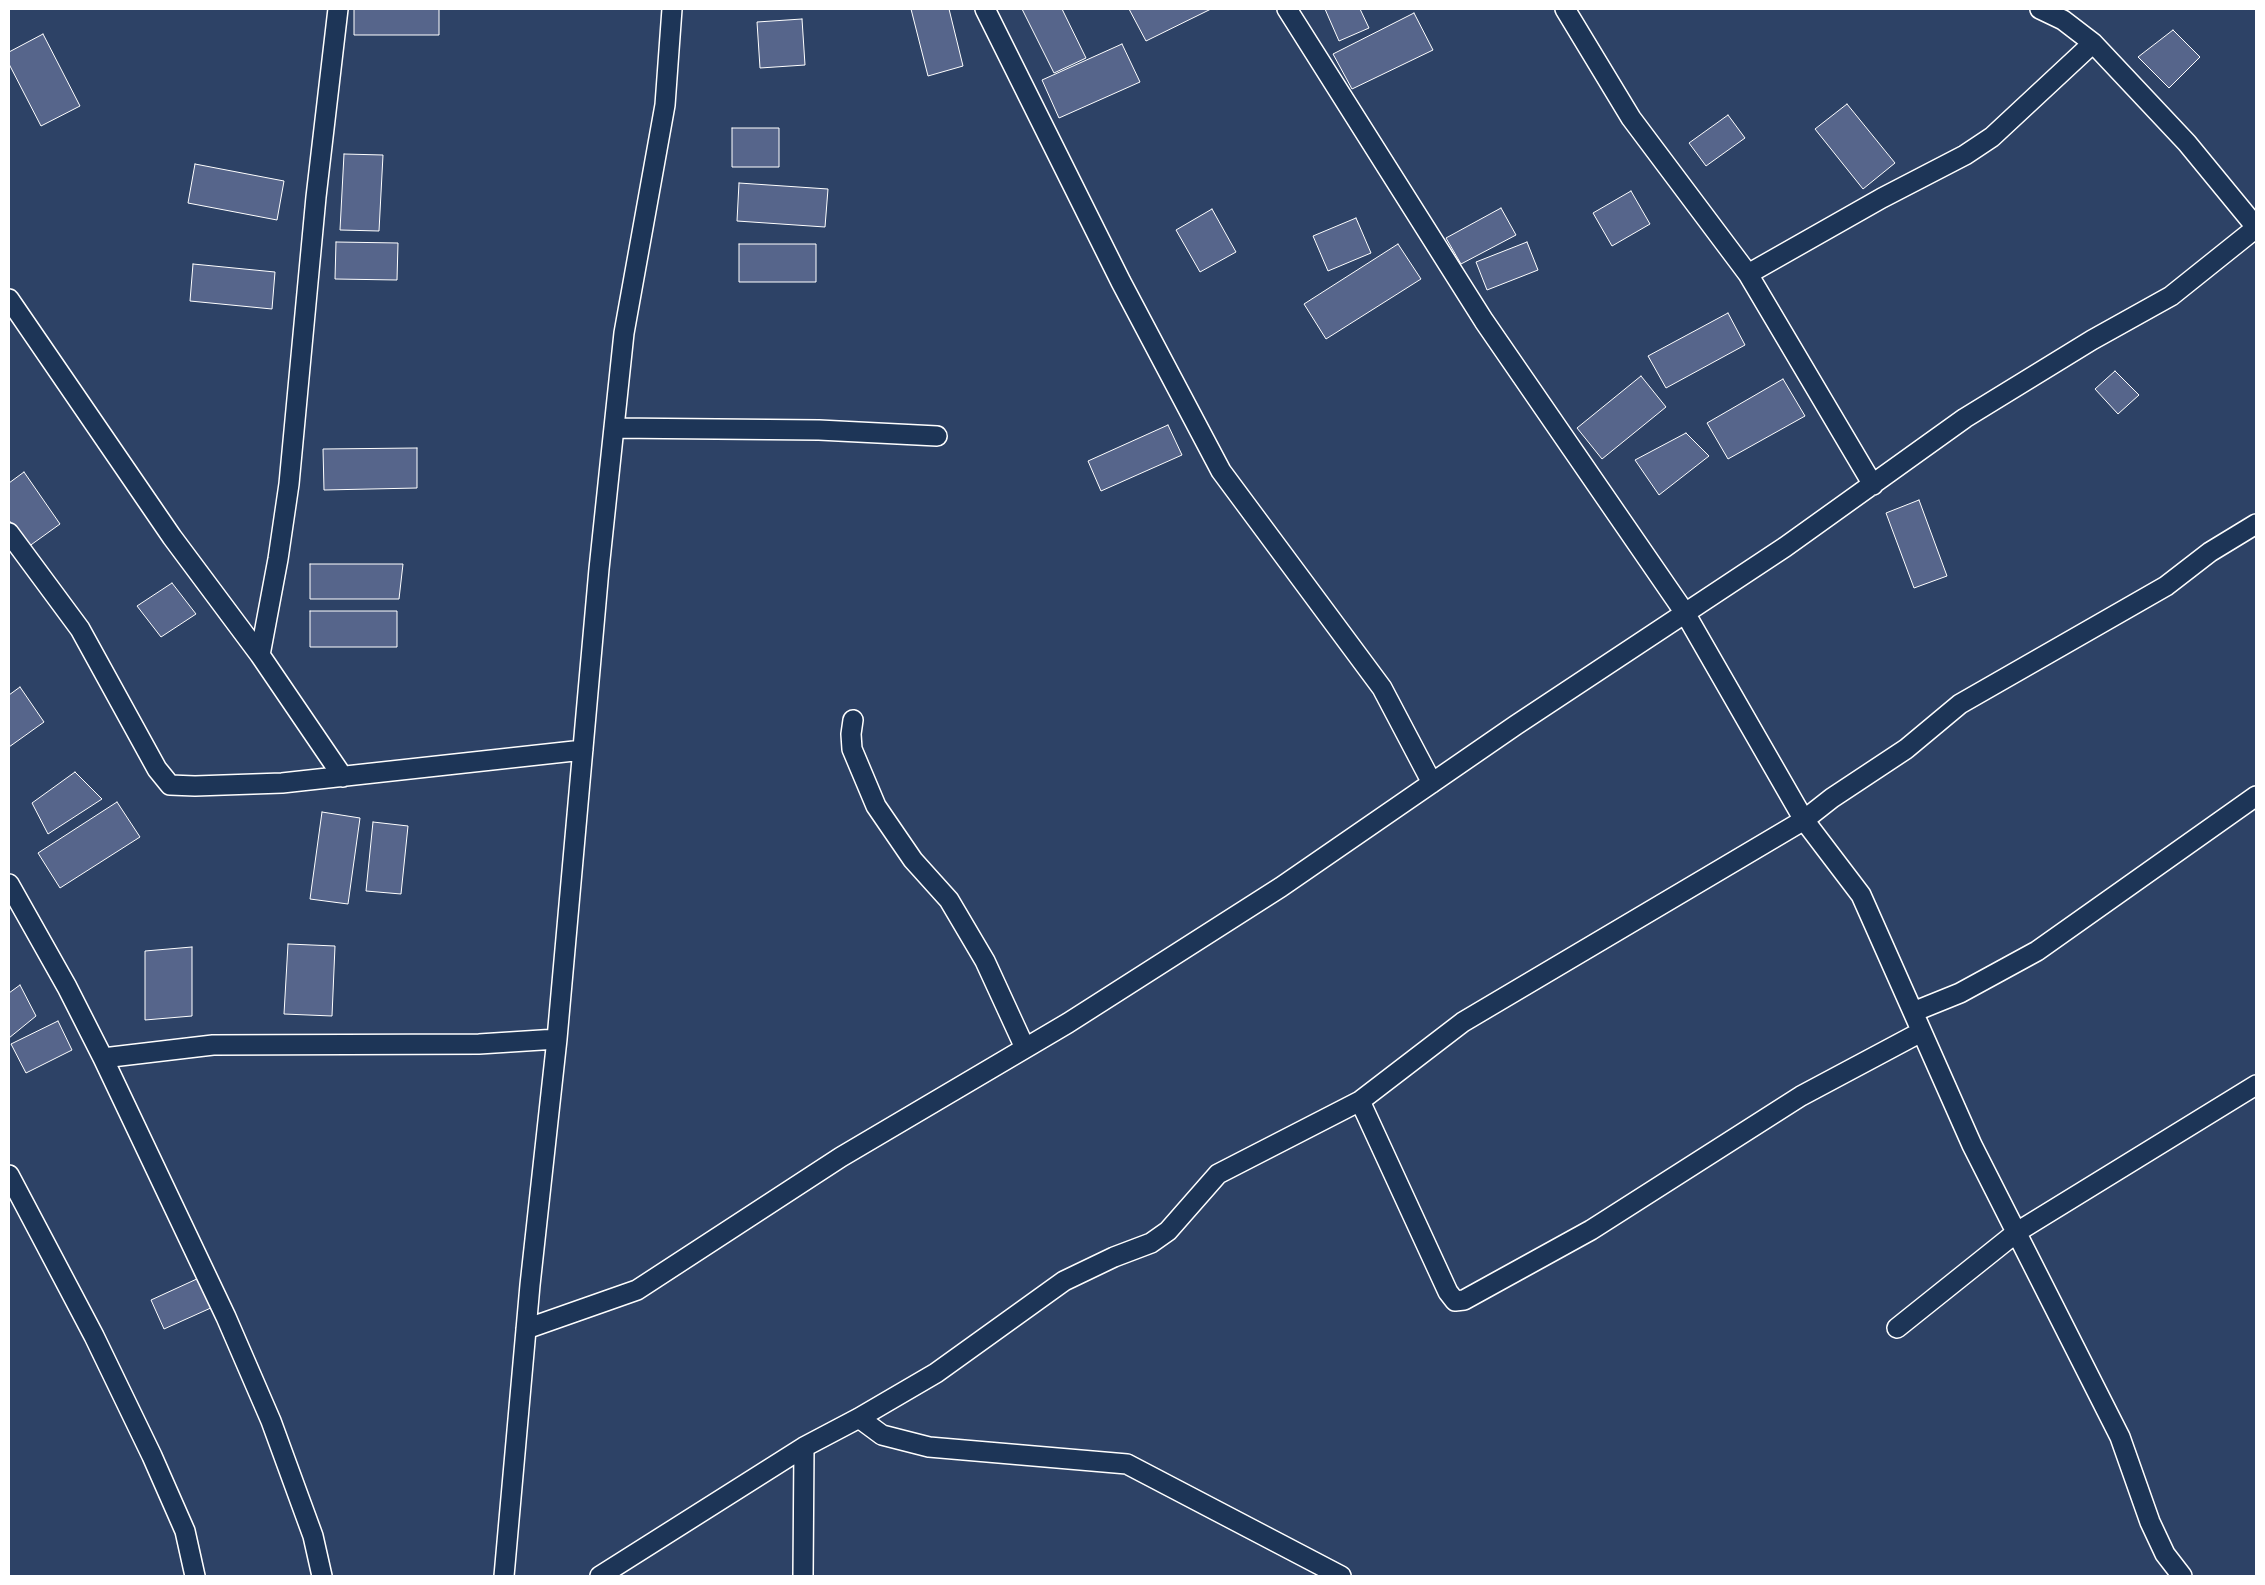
<!DOCTYPE html>
<html>
<head>
<meta charset="utf-8">
<style>
  body { margin:0 }
  #map { position:relative; width:2265px; height:1585px; overflow:hidden; background:#2d4266; font-family:Mali,sans-serif }
  canvas { display:block }
  .frame { position:absolute; inset:0; border:10px solid #fff; pointer-events:none }
</style>
</head>
<body>
<div id="map">
<canvas width="2265" height="1585"></canvas>
<div class="frame"></div>
</div>
<script>
const g = document.querySelector('canvas').getContext('2d');
g.lineJoin = 'round';
function fill(path, color) {
  g.fillStyle = color;
  g.fill(path, 'evenodd');
}
function toPath(rows) {
  const path = new Path2D();
  for (const r of rows) {
    path.moveTo(r[0], r[1]);
    for (let i = 2; i < r.length; i += 2) path.lineTo(r[i], r[i + 1]);
  }
  return path;
}
function stroke(path, color, width, dash) {
  g.strokeStyle = color;
  g.lineWidth = width;
  g.lineCap = dash ? 'butt' : 'round';
  g.setLineDash(dash || []);
  g.stroke(path);
}
const building = toPath([
  [354,9,439,9,439,35,354,35,354,9],
  [911,9,949,9,963,66,928,76,911,9],
  [1022,9,1062,9,1086,58,1054,73,1022,9],
  [1129,9,1211,9,1146,41,1129,9],
  [1325,9,1360,9,1369,28,1339,41,1325,9],
  [1414,13,1433,50,1352,89,1333,54,1414,13],
  [802,19,805,65,760,68,757,22,802,19],
  [2173,30,2200,57,2169,88,2138,57,2173,30],
  [43,34,80,106,41,126,9,64,9,52,43,34],
  [1122,44,1140,82,1059,118,1042,80,1122,44],
  [1847,104,1895,163,1863,189,1815,129,1847,104],
  [1728,115,1745,138,1706,166,1689,143,1728,115],
  [732,128,779,128,779,167,732,167,732,128],
  [344,154,383,155,379,231,340,230,344,154],
  [195,164,284,181,277,220,188,203,195,164],
  [739,183,828,189,825,227,737,221,739,183],
  [1631,191,1650,224,1612,246,1593,213,1631,191],
  [1501,208,1516,235,1461,264,1446,238,1501,208],
  [1212,209,1236,252,1200,272,1176,230,1212,209],
  [1356,218,1371,253,1328,271,1313,236,1356,218],
  [336,242,398,243,397,280,335,279,336,242],
  [1527,242,1538,270,1487,290,1476,262,1527,242],
  [739,244,816,244,816,282,739,282,739,244],
  [1398,244,1421,279,1326,339,1304,304,1398,244],
  [193,264,275,272,272,309,190,301,193,264],
  [1728,313,1745,345,1666,388,1648,356,1728,313],
  [2115,371,2139,395,2118,414,2095,389,2115,371],
  [1641,376,1666,407,1602,459,1577,428,1641,376],
  [1783,379,1805,416,1728,459,1707,423,1783,379],
  [1168,425,1182,455,1101,491,1088,461,1168,425],
  [1686,433,1709,456,1659,495,1635,460,1686,433],
  [417,448,417,488,324,490,323,449,417,448],
  [24,472,60,524,28,547,9,520,9,483,24,472],
  [1919,500,1947,576,1914,588,1886,513,1919,500],
  [310,564,403,564,399,599,310,599,310,564],
  [172,583,196,614,161,637,137,606,172,583],
  [310,611,397,611,397,647,310,647,310,611],
  [20,687,44,722,9,747,9,695,20,687],
  [75,772,102,799,48,834,32,803,75,772],
  [117,802,140,837,60,888,38,853,117,802],
  [322,812,360,818,348,904,310,899,322,812],
  [373,822,408,826,401,894,366,891,373,822],
  [288,944,335,946,332,1016,284,1014,288,944],
  [192,947,192,1016,145,1020,145,951,192,947],
  [20,985,36,1016,9,1038,9,993,20,985],
  [58,1021,72,1050,26,1073,11,1044,58,1021],
  [199,1278,213,1307,164,1329,151,1300,199,1278]
]);
const street = toPath([
  [985,9,1121,282,1221,471,1382,688,1432,783],
  [1287,9,1484,321,1685,613,1804,820,1861,895,1913,1012],
  [1565,9,1631,118,1748,274,1873,485],
  [2040,9,2063,20,2093,43,2187,143,2256,227],
  [1748,274,1882,198,1965,155,1992,137,2093,43],
  [9,299,172,537,260,655,343,777],
  [614,428,819,430,937,436],
  [9,533,80,629,157,769,170,785,195,786,282,783,583,750],
  [260,655,278,559,289,484,316,197,338,9],
  [853,720,851,734,852,749,876,806,913,860,949,900,985,961,1025,1048],
  [9,884,67,987,103,1058,226,1317,271,1421,313,1536,322,1576],
  [103,1058,213,1045,479,1044,557,1039],
  [1360,1101,1448,1292,1455,1301,1464,1300,1591,1230,1801,1096,1921,1032],
  [9,1175,94,1336,152,1456,185,1531,195,1576],
  [1897,1328,2017,1232,2256,1085],
  [526,1329,637,1290,841,1157,1068,1023,1281,887,1516,725,1785,547,1965,418,2092,340,2171,296,2256,228],
  [859,1418,882,1435,929,1447,1127,1464,1341,1576],
  [504,1576,530,1285,557,1039,599,569,624,333,665,105,672,9],
  [600,1576,804,1447,859,1418,936,1373,1064,1281,1114,1257,1151,1243,1168,1231,1218,1174,1360,1101,1463,1022,1804,820,1832,798,1906,749,1960,704,2166,586,2210,552,2256,524],
  [803,1576,804,1447],
  [2182,1576,2165,1554,2150,1522,2120,1437,1972,1145,1913,1012,1960,993,2037,951,2256,796]
]);
fill(building, '#56658b');
stroke(building, '#fff', 1);
stroke(street, '#fff', 22);
stroke(street, '#1d3557', 19);
</script>
</body>
</html>
